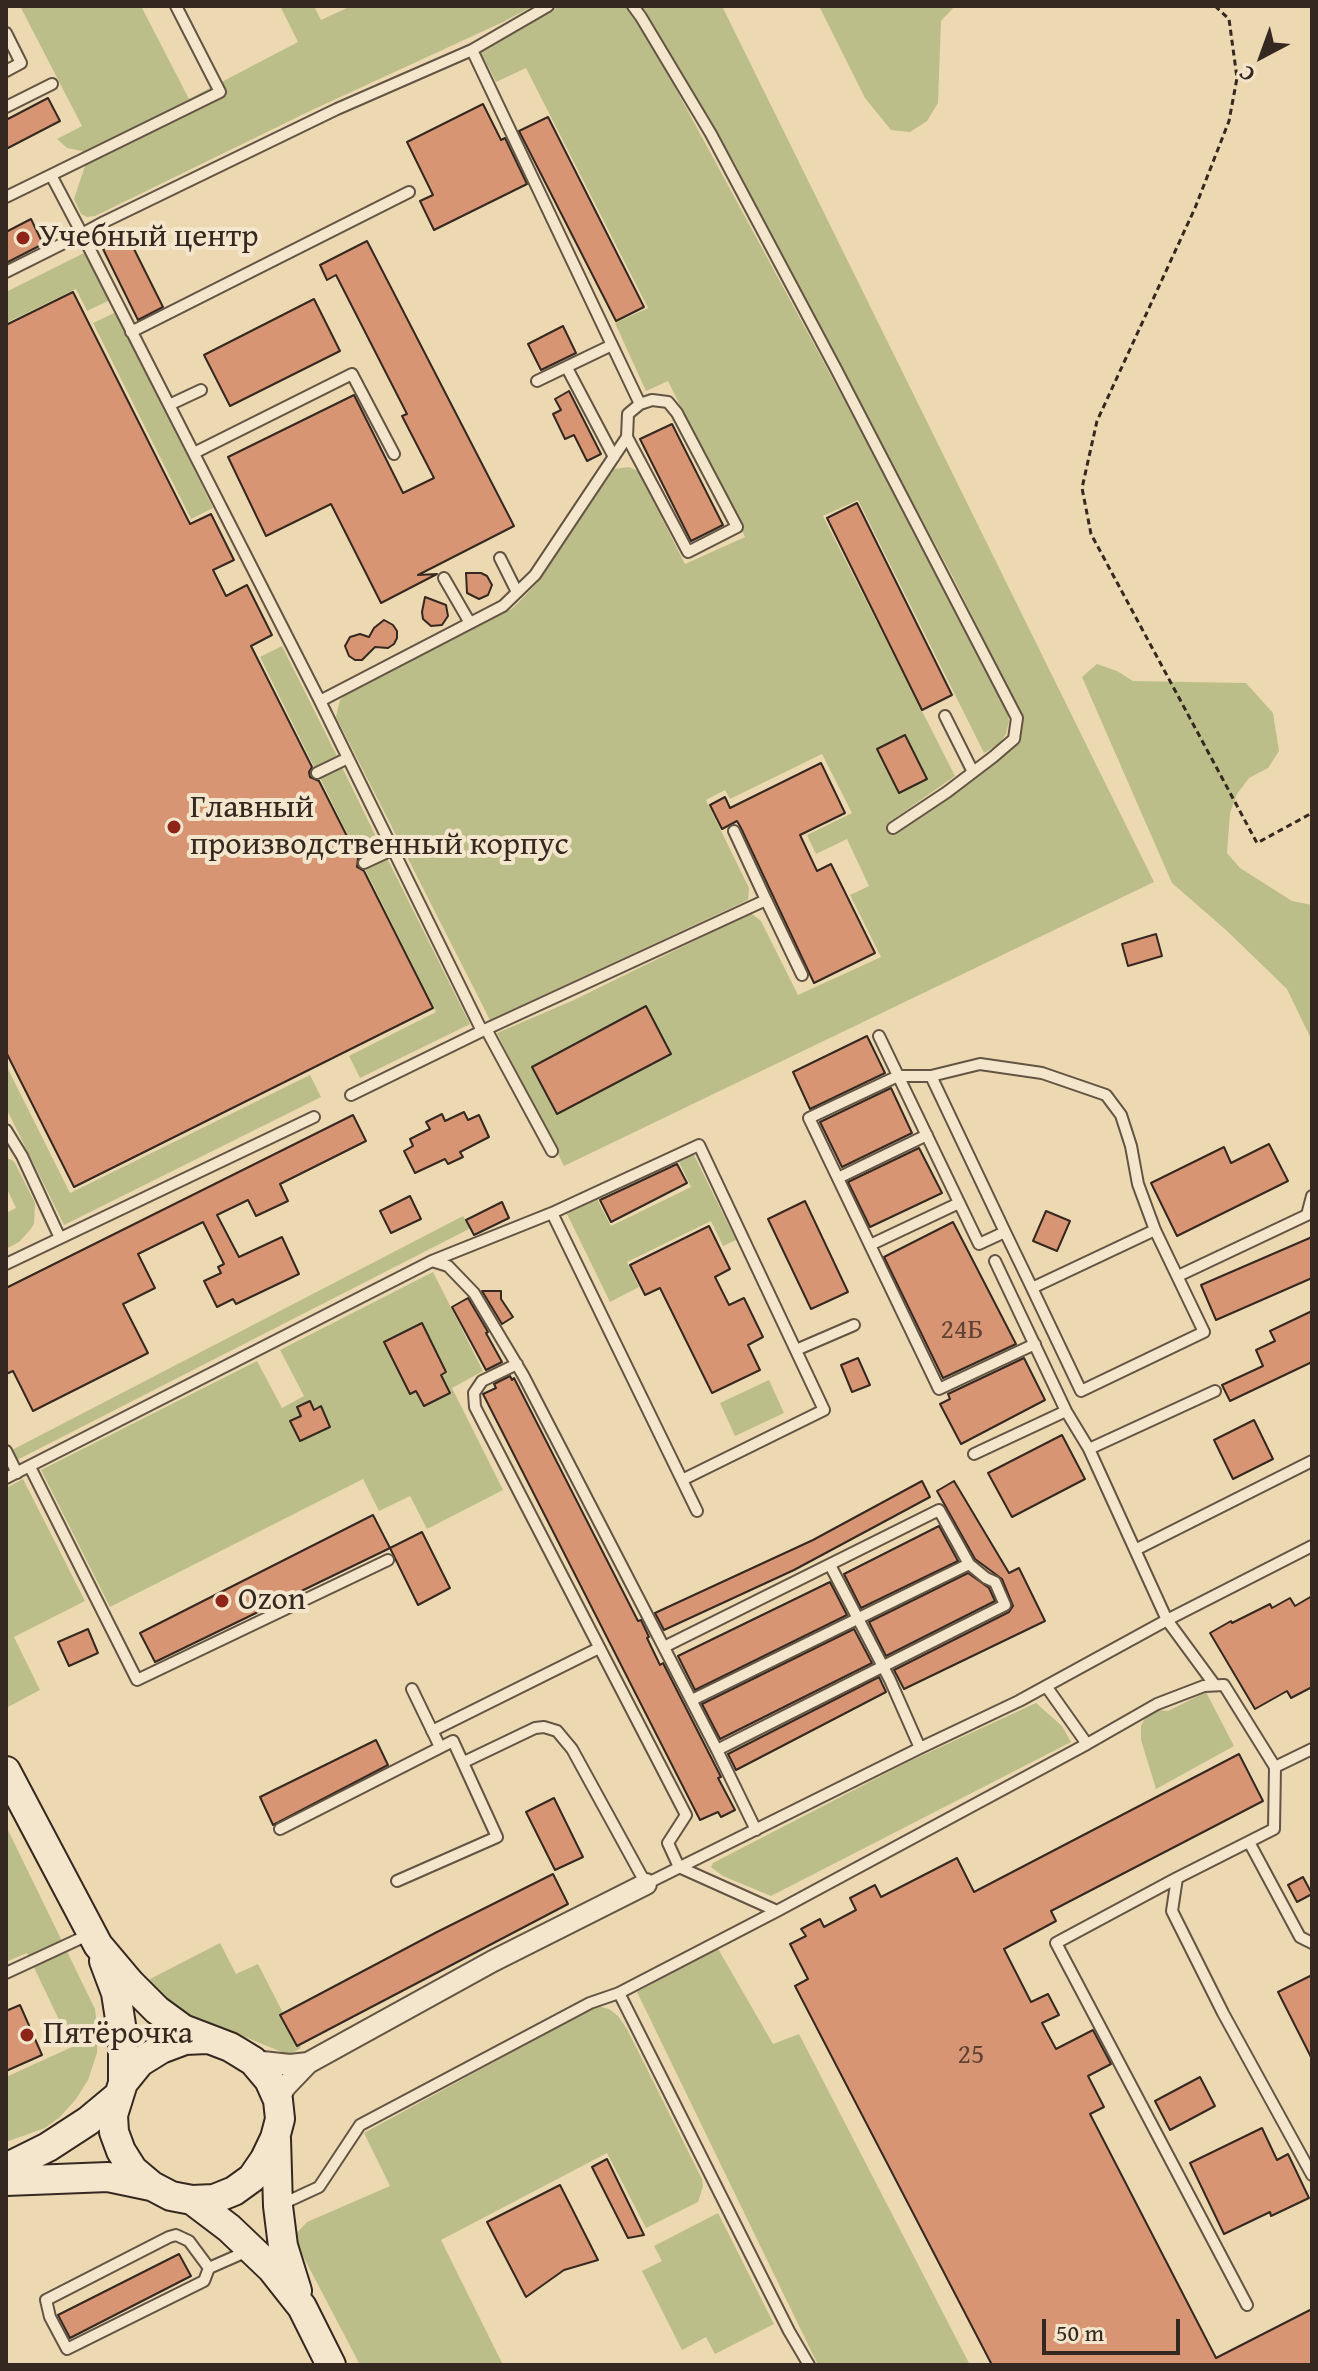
<!DOCTYPE html>
<html>
<head>
<meta charset="utf-8">
<style>
  body { margin:0 }
  #map { position:relative; width:1318px; height:2371px; overflow:hidden; background:#edd9b1; font-family:"Gentium Book Plus",serif }
  canvas { display:block }
  .frame { position:absolute; inset:0; border:8px solid #352820; pointer-events:none }
  .north { position:absolute; left:1222px; top:16px; width:80px; height:80px; -webkit-text-stroke:6px #f3e6cc; paint-order:stroke; rotate:221deg; font-size:22px; font-weight:700; line-height:32px; text-align:center; color:#352820 }
  .north::after { content:''; display:block; margin:auto; width:28px; height:36px; background:#352820; clip-path:polygon(50% 0,100% 100%,50% 72%,0 100%) }
  .scale { position:absolute; left:1042px; top:2319px; width:138px; height:36px; box-sizing:border-box; border:4px solid #352820; border-top:0; padding-left:10px; font-size:24px; line-height:28px; white-space:nowrap; color:#352820; -webkit-text-stroke:6px #f3e6cc; paint-order:stroke }
</style>
</head>
<body>
<div id="map">
<canvas width="1318" height="2371"></canvas>
<div class="frame"></div>
<div class="north">С</div>
<div class="scale">50 m</div>
</div>
<script>
const g = document.querySelector('canvas').getContext('2d');
g.lineJoin = 'round';
function fill(path, color) {
  g.fillStyle = color;
  g.fill(path, 'evenodd');
}
function toPath(rows) {
  const path = new Path2D();
  for (const r of rows) {
    path.moveTo(r[0], r[1]);
    for (let i = 2; i < r.length; i += 2) path.lineTo(r[i], r[i + 1]);
  }
  return path;
}
function stroke(path, color, width, dash) {
  g.strokeStyle = color;
  g.lineWidth = width;
  g.lineCap = dash ? 'butt' : 'round';
  g.setLineDash(dash || []);
  g.stroke(path);
}
function drawText(font, color, halo, rows, align = 'center') {
  g.font = font + ' "Gentium Book Plus",serif';
  g.lineWidth = 8;
  g.setLineDash([]);
  g.textBaseline = 'middle';
  g.strokeStyle = halo;
  g.fillStyle = color;
  for (const [text, x, y, turn = 0] of rows) {
    g.save();
    g.translate(x, y);
    g.rotate((+turn || 0) * Math.PI / 180);
    g.textAlign = isNaN(turn) ? turn : align;
    if (halo) g.strokeText(text, 0, 0);
    g.fillText(text, 0, 0);
    g.restore();
  }
}
const green = toPath([
  [20,6,141,6,189,99,298,42,280,6,314,6,321,20,351,6,474,6,476,8,481,6,533,6,503,22,310,111,95,216,87,217,81,214,74,199,87,160,82,151,67,148,57,139,82,126],
  [560,6,626,6,644,30,961,616,1007,709,1009,721,1006,734,999,744,984,753,858,500,823,516,955,776,888,823,895,835,986,771,1018,741,1022,727,1021,715,954,579,841,369,735,164,641,6,722,6,1154,882,564,1166,497,1033,574,1000,751,913,761,921,798,995,881,957,850,895,869,886,847,839,816,854,807,835,852,813,822,754,730,799,725,790,706,800,749,888,748,900,490,1020,336,717,340,700,350,690,513,608,538,582,614,469,629,467,638,471,685,564,745,537,668,381,646,391,615,323,648,308,526,68,496,82,480,51],
  [819,6,955,6,941,21,938,103,927,121,910,132,891,130,865,98],
  [86,252,110,300,87,311,76,289,6,323,6,292],
  [116,312,213,508,191,519,93,323],
  [282,646,338,758,315,769,260,657],
  [1097,664,1117,671,1133,681,1246,683,1273,713,1279,751,1268,768,1249,778,1237,794,1230,813,1227,853,1240,868,1292,901,1312,905,1312,1041,1287,989,1226,930,1172,883,1082,677],
  [342,767,381,847,359,858,320,778],
  [387,858,470,1024,360,1078,349,1056,436,1012,365,869],
  [6,1065,70,1193,310,1075,321,1097,64,1225,6,1108],
  [693,1153,736,1240,723,1246,711,1221,627,1262,639,1287,610,1302,567,1214,597,1199,611,1226,691,1187,678,1160],
  [6,1158,12,1160,15,1163,35,1203,34,1224,30,1230,19,1242,6,1249,6,1213,16,1208,6,1187],
  [463,1216,471,1228,17,1460,12,1450],
  [433,1272,483,1371,452,1388,503,1490,427,1529,410,1496,379,1511,363,1479,110,1607,41,1470,257,1361,282,1408,304,1396,280,1350],
  [769,1380,784,1413,735,1436,720,1403],
  [23,1479,85,1601,14,1637,40,1690,6,1708,6,1488],
  [1206,1692,1234,1746,1156,1789,1141,1740,1141,1726,1146,1716,1159,1710,1168,1711],
  [1036,1703,1062,1726,1071,1742,771,1896,723,1876,711,1867,713,1863,908,1762],
  [6,1826,95,2009,98,2036,97,2053,88,2080,76,2099,60,2117,45,2128,6,2142,6,2077,72,2047,27,1953,6,1962],
  [220,1943,236,1974,258,1964,301,2048,289,2055,162,2003,150,1979],
  [717,1947,773,2044,799,2034,970,2365,818,2365,637,1992],
  [601,2007,609,2009,618,2016,627,2029,702,2179,703,2186,698,2202,646,2228,607,2153,441,2240,503,2365,360,2365,293,2237,307,2222,390,2186,364,2133,593,2008],
  [718,2213,774,2324,715,2354,706,2337,682,2350,642,2271,662,2261,654,2246]
]);
const building = toPath([
  [48,98,60,121,6,149,6,120,48,98],
  [483,104,501,140,505,138,527,184,434,230,420,201,433,195,407,142,483,104],
  [548,117,644,307,616,321,519,131,548,117],
  [31,219,43,244,6,263,6,232,31,219],
  [128,237,163,307,138,320,103,249,128,237],
  [367,241,514,526,418,575,437,574,381,603,331,504,266,536,228,457,354,395,403,493,434,478,402,416,407,414,336,275,327,280,320,265,367,241],
  [73,292,190,524,211,514,234,560,213,570,226,596,247,585,272,635,251,646,312,767,309,772,310,777,319,781,358,858,357,867,364,871,433,1008,74,1187,6,1052,6,325,73,292],
  [314,299,340,351,230,406,204,355,314,299],
  [563,326,576,353,541,370,528,344,563,326],
  [569,391,601,454,587,461,574,435,565,439,553,414,561,410,555,399,569,391],
  [672,424,723,525,691,541,640,439,672,424],
  [857,503,952,695,922,710,827,518,857,503],
  [466,573,481,573,487,576,492,585,488,595,479,599,467,593,466,573],
  [425,597,446,605,448,616,442,625,431,626,423,619,422,612,425,597],
  [384,620,393,625,397,631,397,638,394,644,388,648,375,647,362,660,355,660,349,656,345,646,350,637,360,634,369,637,374,628,384,620],
  [905,735,927,779,899,793,877,749,905,735],
  [821,763,845,813,800,835,817,871,831,864,875,953,814,983,741,828,737,821,722,829,710,805,725,797,730,808,821,763],
  [1156,934,1162,956,1128,966,1122,944,1156,934],
  [646,1006,671,1054,557,1114,532,1067,646,1006],
  [867,1036,885,1073,810,1109,793,1072,867,1036],
  [891,1088,912,1133,842,1167,820,1122,891,1088],
  [464,1112,468,1120,479,1115,489,1137,460,1152,463,1157,448,1164,445,1159,415,1173,404,1151,413,1146,410,1139,430,1129,426,1122,442,1114,445,1121,464,1112],
  [353,1115,366,1141,280,1184,288,1201,256,1216,248,1200,217,1215,239,1257,282,1237,299,1274,236,1304,233,1299,217,1307,204,1281,221,1273,218,1267,224,1264,203,1222,138,1254,155,1288,123,1304,148,1353,33,1411,13,1371,6,1374,6,1288,353,1115],
  [1269,1144,1288,1181,1177,1236,1151,1183,1224,1147,1231,1163,1269,1144],
  [919,1148,942,1193,870,1227,848,1182,919,1148],
  [677,1164,687,1183,611,1222,600,1200,677,1164],
  [410,1196,421,1219,391,1233,380,1211,410,1196],
  [805,1201,848,1292,811,1309,768,1219,805,1201],
  [502,1202,509,1218,474,1235,466,1220,502,1202],
  [1046,1211,1070,1221,1057,1251,1033,1241,1046,1211],
  [953,1222,1016,1344,943,1378,884,1257,953,1222],
  [709,1226,730,1269,715,1277,729,1305,744,1298,763,1337,748,1345,760,1370,712,1393,660,1288,645,1295,630,1265,709,1226],
  [1312,1237,1312,1278,1216,1320,1201,1285,1312,1237],
  [482,1291,501,1291,501,1299,513,1317,502,1324,482,1291],
  [468,1298,488,1332,486,1333,502,1362,486,1370,452,1307,468,1298],
  [1312,1311,1312,1362,1230,1401,1222,1385,1263,1366,1256,1350,1275,1341,1270,1331,1312,1311],
  [422,1323,446,1372,441,1375,450,1393,424,1406,416,1391,410,1394,384,1342,422,1323],
  [858,1358,870,1385,852,1392,841,1365,858,1358],
  [1024,1358,1045,1400,961,1444,940,1404,950,1399,948,1394,1024,1358],
  [510,1376,512,1380,514,1378,638,1621,641,1620,649,1637,647,1638,660,1665,663,1663,721,1777,718,1778,735,1810,721,1817,718,1812,700,1820,483,1394,496,1388,494,1384,510,1376],
  [310,1401,314,1410,321,1406,330,1427,300,1441,290,1421,301,1416,297,1407,310,1401],
  [1254,1420,1273,1459,1233,1479,1214,1440,1254,1420],
  [1062,1435,1085,1479,1012,1517,988,1473,1062,1435],
  [922,1481,930,1497,794,1570,664,1630,655,1613,813,1540,922,1481],
  [954,1481,1009,1573,1019,1568,1045,1621,904,1689,894,1670,1009,1612,1013,1606,1002,1579,975,1559,937,1491,954,1481],
  [373,1515,390,1548,155,1662,140,1633,373,1515],
  [939,1526,958,1561,861,1608,844,1574,939,1526],
  [422,1532,450,1588,418,1605,390,1548,422,1532],
  [968,1573,989,1588,995,1601,886,1656,869,1622,968,1573],
  [830,1582,847,1615,695,1690,678,1656,830,1582],
  [1312,1596,1312,1687,1291,1698,1287,1691,1255,1709,1210,1633,1231,1621,1232,1623,1270,1604,1272,1608,1290,1598,1295,1606,1312,1596],
  [88,1629,98,1653,69,1666,58,1642,88,1629],
  [854,1629,872,1663,720,1739,702,1704,854,1629],
  [879,1677,886,1692,736,1770,728,1754,879,1677],
  [376,1740,388,1765,273,1825,260,1797,376,1740],
  [1239,1754,1263,1801,1051,1911,1056,1921,1004,1949,1031,2002,1048,1994,1059,2015,1042,2023,1056,2049,1093,2030,1111,2064,1088,2076,1104,2107,1090,2114,1216,2358,1312,2309,1312,2365,992,2365,795,1986,808,1979,790,1944,806,1936,801,1929,820,1919,824,1927,856,1910,850,1898,875,1885,881,1897,957,1858,974,1892,1239,1754],
  [554,1798,583,1857,555,1870,526,1812,554,1798],
  [553,1874,568,1904,297,2046,280,2015,437,1932,553,1874],
  [1303,1877,1312,1894,1297,1902,1288,1885,1303,1877],
  [1312,1975,1312,2059,1278,1992,1312,1975],
  [20,2005,42,2055,6,2071,6,2011,20,2005],
  [1200,2077,1215,2106,1170,2130,1155,2101,1200,2077],
  [1262,2128,1277,2160,1288,2154,1309,2198,1271,2216,1270,2212,1224,2234,1190,2163,1262,2128],
  [607,2159,644,2235,628,2238,592,2167,607,2159],
  [560,2185,598,2260,564,2270,526,2297,487,2222,560,2185],
  [179,2254,191,2276,70,2338,58,2315,179,2254]
]);
const path = toPath([
  [1215,6,1229,19,1237,78,1229,121,1195,208,1097,421,1082,488,1091,534,1257,843,1312,813]
]);
const lane = toPath([
  [633,6,641,17,711,134,836,369,1017,718,1014,739,993,757,947,792,893,828],
  [6,33,21,63,6,71],
  [472,50,640,404],
  [6,107,52,84],
  [51,175,220,92,176,6],
  [6,197,51,175,82,234,104,222,337,109,472,50,548,6],
  [6,272,82,234,320,701,482,1031,766,900,802,975],
  [131,332,409,192],
  [567,368,614,457],
  [537,381,612,345],
  [169,405,201,390],
  [194,453,352,374,394,454],
  [500,558,517,592],
  [444,578,470,623],
  [320,701,503,606,535,575,627,437,688,552,737,527,677,413,668,402,652,400,640,404,628,414,627,437],
  [945,716,973,772],
  [317,773,348,758],
  [734,831,766,900],
  [364,863,392,850],
  [486,1029,552,1151],
  [879,1036,979,1244,1005,1232,1032,1288],
  [931,1076,1005,1232],
  [351,1095,482,1031],
  [6,1130,22,1156,60,1238],
  [838,1178,927,1135],
  [552,1213,699,1145,824,1410,682,1480],
  [1155,1230,1204,1332,1081,1391,1032,1288,1155,1230],
  [870,1245,959,1203],
  [432,1261,552,1213,697,1511],
  [995,1261,1066,1411,1089,1449,1167,1620,1214,1684],
  [6,1264,314,1117],
  [1178,1276,1307,1215,1312,1196],
  [1035,1344,939,1389,809,1118,898,1076,931,1076,980,1064,1042,1073,1106,1095,1121,1115,1131,1146,1138,1184,1155,1230],
  [796,1350,854,1325],
  [517,1364,482,1381,474,1393,475,1407,686,1815,668,1843,679,1867,777,1911],
  [1089,1449,1215,1391],
  [6,1451,17,1473],
  [974,1454,1066,1411],
  [30,1467,137,1680,388,1560],
  [6,1478,432,1261,448,1266,474,1293,523,1375,717,1750,756,1830],
  [1135,1550,1312,1461],
  [830,1565,890,1680,920,1748],
  [664,1647,939,1510,969,1564,692,1700],
  [1046,1686,1087,1744],
  [412,1689,440,1747],
  [432,1731,599,1648],
  [717,1750,1005,1605,995,1582,986,1578,969,1564],
  [464,1762,535,1728,544,1727,557,1731,572,1749,646,1884,920,1748,1019,1701,1167,1620,1312,1546],
  [1275,1767,1274,1829,1177,1878,1172,1911,1223,2013,1312,2175],
  [280,1829,453,1741,497,1837,397,1881],
  [1249,1842,1300,1937,1312,1943],
  [1177,1878,1056,1943,1247,2305],
  [6,1973,90,1934],
  [619,1993,777,1911,1087,1744,1157,1704,1204,1686,1224,1685,1275,1767,1312,1749],
  [280,2205,319,2187,360,2125,590,2003,619,1993,789,2331,809,2365],
  [209,2268,204,2281,67,2349,50,2317,46,2300,169,2237,176,2235,189,2241,209,2268,250,2250]
]);
const street = toPath([
  [253,2061,290,2065,308,2063],
  [278,2100,285,2087,308,2063,493,1961,646,1884]
]);
const secondary = toPath([
  [6,1771,98,1945,130,1983,157,2010,183,2029,230,2047,240,2053,253,2061,269,2080,278,2100,280,2119,275,2138,265,2159,252,2178,234,2191,214,2199,192,2200,171,2196,152,2186,133,2170,121,2151,114,2132,113,2115,123,2083,140,2062,161,2049,185,2040,207,2039],
  [104,1961,116,1993,123,2038,123,2083],
  [276,2139,278,2206,283,2246,297,2291],
  [6,2168,48,2147,88,2121,118,2096],
  [6,2181,108,2177,151,2186],
  [192,2200,229,2228,272,2269,302,2307,331,2365]
]);
const markers = [
  [23,238,8,"#8f2418"],
  [174,827,8,"#8f2418"],
  [222,1601,8,"#8f2418"],
  [27,2035,8,"#8f2418"]
];
const numberNames = [
  ["24Б",962,1331],
  ["25",971,2056]
];
const poiNames = [
  ["Учебный центр",39,238],
  ["Главный",190,809],
  ["производственный корпус",190,846],
  ["Ozon",238,1601],
  ["Пятёрочка",43,2035]
];
fill(green, '#bcbe89');
fill(building, '#d89574');
stroke(building, '#352820', 2);
stroke(lane, '#635444', 14);
stroke(street, '#635444', 24);
stroke(secondary, '#352820', 32);
stroke(path, '#352820', 3, [6, 4]);
stroke(lane, '#f3e6cc', 10);
stroke(street, '#f3e6cc', 20);
stroke(secondary, '#f3e6cc', 28);
for (const [x, y, r, color] of markers) {
  const dot = new Path2D();
  dot.arc(x, y, r, 0, 2 * Math.PI);
  g.fillStyle = color;
  g.fill(dot);
  stroke(dot, '#f3e6cc', 3);
}
drawText('28px', '#5e4335', null, numberNames);
drawText('32px', '#352820', '#f3e6cc', poiNames, 'left');
</script>
</body>
</html>
